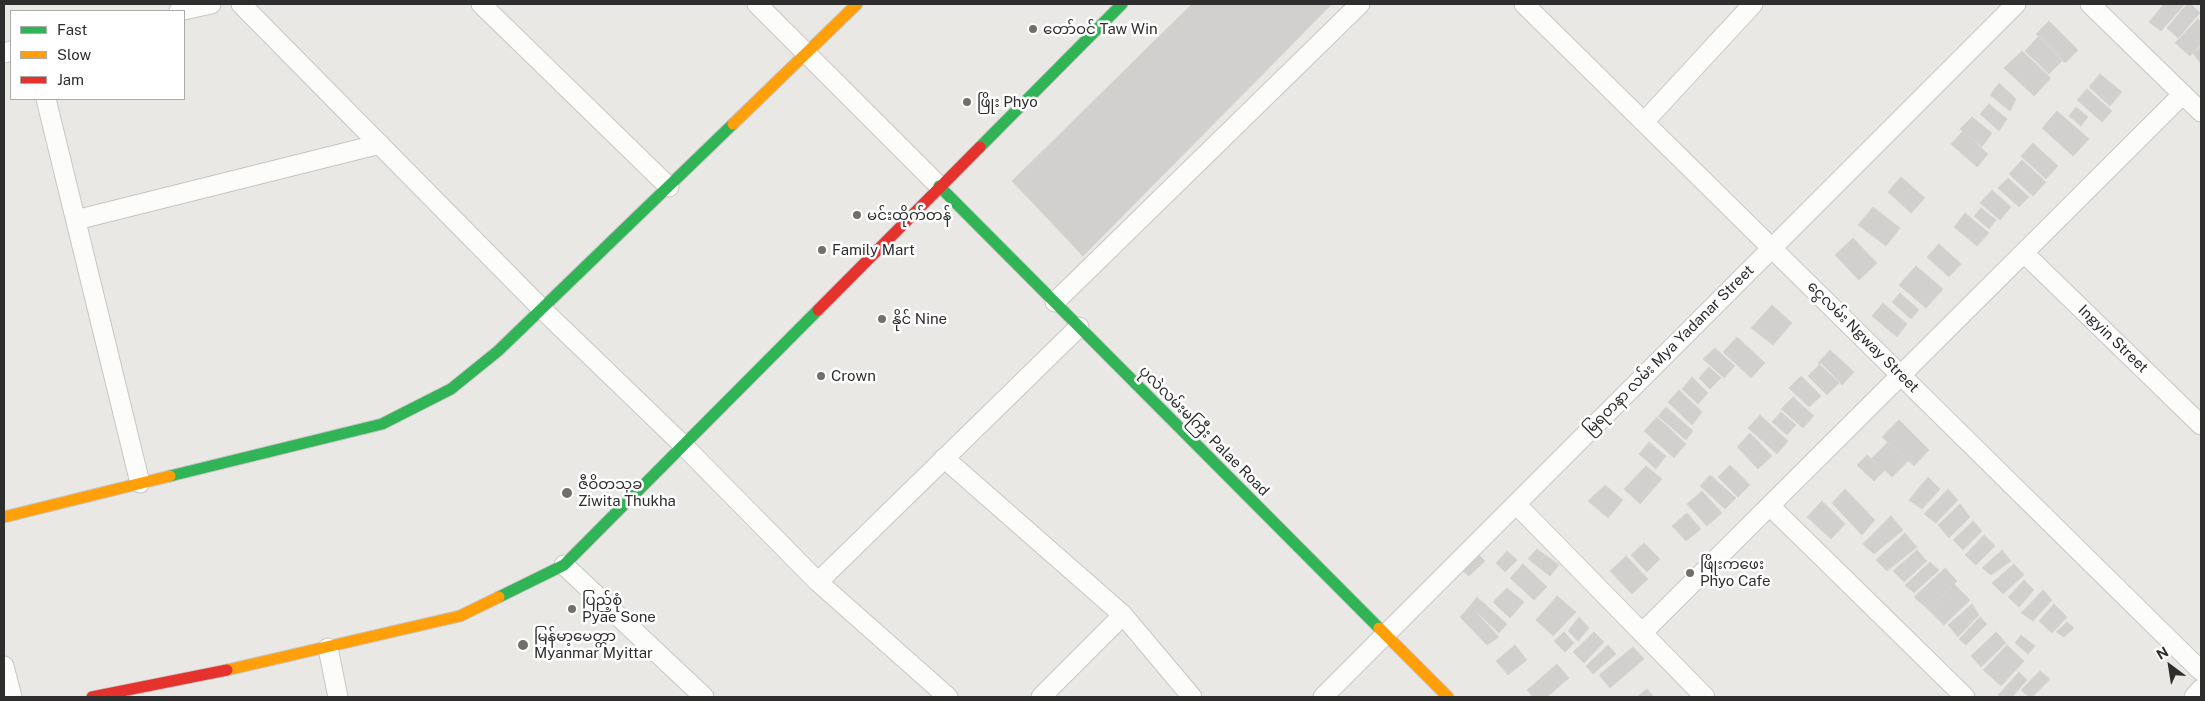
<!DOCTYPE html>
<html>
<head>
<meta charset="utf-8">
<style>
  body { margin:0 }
  #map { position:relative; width:2205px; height:701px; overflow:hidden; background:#eae8e5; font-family:"Public Sans",sans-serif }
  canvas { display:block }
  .frame { position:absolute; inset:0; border:5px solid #2e2e2e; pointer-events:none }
  .legend { position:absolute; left:10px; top:10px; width:175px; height:90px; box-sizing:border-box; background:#fff; border:1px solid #ababab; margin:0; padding:6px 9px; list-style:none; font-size:15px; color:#2e2e2e }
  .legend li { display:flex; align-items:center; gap:10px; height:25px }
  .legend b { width:25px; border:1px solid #ababab }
  .north { position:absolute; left:2145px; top:641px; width:50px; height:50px; -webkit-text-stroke:4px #fff; paint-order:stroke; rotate:329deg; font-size:14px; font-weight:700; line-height:20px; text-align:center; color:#2e2e2e }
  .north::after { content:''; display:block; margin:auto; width:18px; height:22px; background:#2e2e2e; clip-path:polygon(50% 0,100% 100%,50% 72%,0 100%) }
</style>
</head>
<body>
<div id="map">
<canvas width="2205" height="701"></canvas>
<div class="frame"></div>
<ul class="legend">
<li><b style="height:6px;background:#30b455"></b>Fast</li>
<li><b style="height:6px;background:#ff9f0a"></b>Slow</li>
<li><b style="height:6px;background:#e5322d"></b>Jam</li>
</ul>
<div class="north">N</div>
</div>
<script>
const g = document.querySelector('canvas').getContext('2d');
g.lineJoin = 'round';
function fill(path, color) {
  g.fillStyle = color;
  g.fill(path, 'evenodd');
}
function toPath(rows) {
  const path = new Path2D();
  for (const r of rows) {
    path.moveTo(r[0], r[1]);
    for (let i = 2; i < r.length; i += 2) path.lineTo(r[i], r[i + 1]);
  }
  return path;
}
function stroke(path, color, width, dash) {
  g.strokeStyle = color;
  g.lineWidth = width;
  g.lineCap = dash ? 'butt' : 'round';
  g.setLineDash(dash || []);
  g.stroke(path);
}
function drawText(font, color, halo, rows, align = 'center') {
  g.font = font + ' "Public Sans","Noto Sans Myanmar",sans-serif';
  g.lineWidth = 5;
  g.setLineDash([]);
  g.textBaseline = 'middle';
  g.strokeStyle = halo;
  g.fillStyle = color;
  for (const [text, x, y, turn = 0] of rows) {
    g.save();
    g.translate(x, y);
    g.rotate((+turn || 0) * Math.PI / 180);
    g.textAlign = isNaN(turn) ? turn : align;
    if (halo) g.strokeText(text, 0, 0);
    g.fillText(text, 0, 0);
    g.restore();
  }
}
const building = toPath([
  [1192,4,1332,4,1083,256,1012,181,1192,4],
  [2164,4,2184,5,2161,31,2149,22,2164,4],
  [2187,4,2191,4,2200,13,2178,38,2167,28,2187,4],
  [2198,19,2201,22,2201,44,2190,56,2175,43,2198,19],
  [2049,21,2078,50,2065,63,2036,34,2049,21],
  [2039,36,2063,60,2049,74,2025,51,2039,36],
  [2201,46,2201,64,2193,53,2201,46],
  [2022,51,2051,78,2034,96,2004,68,2022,51],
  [2100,74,2122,92,2110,106,2089,87,2100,74],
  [1999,83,2016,99,2010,111,1990,95,1999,83],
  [2087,89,2112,111,2102,122,2077,100,2087,89],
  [1989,104,2007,119,1999,131,1980,114,1989,104],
  [2076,107,2088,117,2081,126,2069,116,2076,107],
  [2057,111,2089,139,2073,156,2042,128,2057,111],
  [1972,117,1992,133,1982,147,1960,129,1972,117],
  [1963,131,1988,154,1977,167,1951,144,1963,131],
  [2033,143,2058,166,2046,179,2021,156,2033,143],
  [2022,160,2046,182,2033,196,2009,174,2022,160],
  [1901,177,1925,198,1911,213,1888,192,1901,177],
  [2008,178,2029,197,2019,207,1998,188,2008,178],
  [1992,190,2011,207,2000,220,1980,203,1992,190],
  [1873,207,1900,228,1886,246,1858,225,1873,207],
  [1981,208,1996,220,1989,229,1974,216,1981,208],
  [1965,213,1989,233,1977,246,1954,227,1965,213],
  [1853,238,1877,263,1859,280,1835,255,1853,238],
  [1939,244,1961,264,1949,277,1927,257,1939,244],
  [1916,266,1943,289,1926,308,1899,285,1916,266],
  [1900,293,1919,310,1911,319,1892,302,1900,293],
  [1883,303,1907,324,1897,337,1872,316,1883,303],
  [1772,305,1792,323,1773,345,1751,328,1772,305],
  [1737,337,1765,363,1751,378,1723,352,1737,337],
  [1715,348,1735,366,1724,378,1703,359,1715,348],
  [1830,350,1854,372,1842,385,1818,363,1830,350],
  [1821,363,1840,382,1827,395,1808,376,1821,363],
  [1709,367,1721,378,1710,389,1699,378,1709,367],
  [1801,376,1821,396,1809,407,1789,388,1801,376],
  [1692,377,1708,393,1698,404,1682,389,1692,377],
  [1679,390,1702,412,1692,425,1668,402,1679,390],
  [1793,397,1814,416,1803,428,1781,409,1793,397],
  [1666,407,1693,431,1686,440,1658,416,1666,407],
  [1781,412,1796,425,1787,435,1772,422,1781,412],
  [1760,415,1788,441,1777,454,1748,428,1760,415],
  [1657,417,1686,444,1674,458,1644,431,1657,417],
  [1899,420,1929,450,1914,466,1882,437,1899,420],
  [1750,433,1772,456,1758,469,1737,447,1750,433],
  [1649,442,1666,456,1656,469,1639,454,1649,442],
  [1888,442,1908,461,1892,477,1872,458,1888,442],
  [1867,455,1885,470,1874,481,1857,465,1867,455],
  [1730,465,1750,485,1738,497,1718,477,1730,465],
  [1646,466,1662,479,1640,504,1624,489,1646,466],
  [1710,475,1736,498,1725,509,1700,486,1710,475],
  [1928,477,1940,489,1922,509,1909,500,1928,477],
  [1605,485,1623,500,1608,518,1588,501,1605,485],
  [1845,489,1875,520,1862,535,1832,503,1845,489],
  [1948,489,1958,500,1936,523,1924,514,1948,489],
  [1702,491,1722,513,1707,526,1687,504,1702,491],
  [1822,501,1845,524,1831,539,1807,517,1822,501],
  [1960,504,1970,517,1949,538,1938,525,1960,504],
  [1687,513,1701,529,1686,541,1672,526,1687,513],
  [1891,516,1903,530,1874,554,1863,544,1891,516],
  [1973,521,1982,531,1963,550,1953,540,1973,521],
  [1905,533,1917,547,1887,571,1876,560,1905,533],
  [1984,535,1995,546,1976,565,1965,555,1984,535],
  [1644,543,1660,559,1647,572,1631,555,1644,543],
  [1537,549,1559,565,1550,576,1528,559,1537,549],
  [1917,550,1927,561,1904,582,1893,571,1917,550],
  [2002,550,2011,561,1991,575,1982,568,2002,550],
  [1507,551,1517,560,1505,572,1496,563,1507,551],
  [1477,553,1485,561,1469,576,1461,569,1477,553],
  [1626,556,1648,579,1632,594,1610,571,1626,556],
  [1930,562,1939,570,1914,593,1905,585,1930,562],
  [1523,564,1547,587,1534,600,1510,578,1523,564],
  [2014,564,2024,575,2003,594,1992,583,2014,564],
  [1945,568,1957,581,1929,610,1914,597,1945,568],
  [2024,580,2034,590,2019,607,2008,597,2024,580],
  [1954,584,1970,600,1944,625,1929,610,1954,584],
  [1507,588,1524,602,1510,618,1493,602,1507,588],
  [2043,590,2052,600,2033,621,2021,613,2043,590],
  [1557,596,1576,612,1553,636,1536,620,1557,596],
  [1477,597,1507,624,1499,633,1470,606,1477,597],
  [1972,604,1979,615,1958,637,1948,625,1972,604],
  [2054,604,2067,617,2052,633,2039,621,2054,604],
  [1470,606,1499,637,1487,645,1460,617,1470,606],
  [1579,617,1589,628,1578,641,1568,631,1579,617],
  [1980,617,1987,624,1966,645,1959,639,1980,617],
  [2067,622,2074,628,2064,637,2056,632,2067,622],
  [1564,632,1574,643,1565,652,1554,641,1564,632],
  [1594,632,1604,642,1584,663,1573,652,1594,632],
  [1996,632,2006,643,1981,667,1971,656,1996,632],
  [2021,635,2035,646,2028,654,2015,643,2021,635],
  [1515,645,1527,660,1508,675,1496,661,1515,645],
  [1608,645,1616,654,1593,674,1586,666,1608,645],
  [2007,645,2024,661,2001,686,1983,670,2007,645],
  [1633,647,1644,659,1610,688,1599,675,1633,647],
  [1557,664,1569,678,1547,697,1533,697,1527,690,1557,664],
  [2040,671,2050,679,2032,697,2029,697,2021,690,2040,671],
  [2019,672,2027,680,2012,697,1998,695,2019,672],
  [1647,689,1654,697,1637,697,1647,689]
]);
const street = toPath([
  [241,4,542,309,683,445,818,582,948,697],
  [481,4,669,187],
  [757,4,939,186],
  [1524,4,2201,671],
  [2090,4,2201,112],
  [179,11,211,4],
  [4,53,11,51],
  [46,99,140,483],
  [1644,122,1753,4],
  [76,220,380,144],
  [2024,253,2201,425],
  [1055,302,1360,4],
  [944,458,1123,615,1192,697],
  [1516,504,1705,697],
  [1770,506,1965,697],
  [564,565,704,697],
  [818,582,1079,327],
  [1642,633,2183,94],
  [328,648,338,697],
  [4,666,12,697],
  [1041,697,1123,615],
  [1323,697,2016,4],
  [2194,697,2201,689]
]);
const fast = toPath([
  [980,147,1122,4],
  [939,186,1379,628],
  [170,476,382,424,451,389,498,351,733,124],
  [499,597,564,565,818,310]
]);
const slow = toPath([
  [733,124,857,4],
  [4,517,170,476],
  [1379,628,1448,697],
  [227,670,460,616,499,597]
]);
const jam = toPath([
  [818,310,980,147],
  [92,697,227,670]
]);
const markers = [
  [1033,29,5,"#706f6e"],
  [967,102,5,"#706f6e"],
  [857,215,5,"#706f6e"],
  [822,250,5,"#706f6e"],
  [882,319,5,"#706f6e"],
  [821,376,5,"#706f6e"],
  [567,493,6,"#706f6e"],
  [1690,573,5,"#706f6e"],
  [572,609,5,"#706f6e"],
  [523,645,6,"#706f6e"]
];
const poiNames = [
  ["တော်ဝင် Taw Win",1043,29],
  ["ဖြိုး Phyo",977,102],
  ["မင်းထိုက်တန်",867,215],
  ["Family Mart",832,250],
  ["နိုင် Nine",892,319],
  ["Crown",831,376],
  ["ဇီဝိတသုခ",578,484],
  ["Ziwita Thukha",578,501],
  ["ဖြိုးကဖေး",1700,564],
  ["Phyo Cafe",1700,581],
  ["ပြည့်စုံ",582,600],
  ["Pyae Sone",582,617],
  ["မြန်မာ့မေတ္တာ",534,636],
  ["Myanmar Myittar",534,653]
];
const streetNames = [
  ["ငွေလမ်း Ngway Street",1863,337,45],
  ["Ingyin Street",2113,339,44],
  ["မြရတနာ လမ်း Mya Yadanar Street",1669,350,-45],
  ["ပုလဲလမ်းမကြီး Palae Road",1204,431,45]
];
fill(building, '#d2d0ce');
stroke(building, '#d6d4d1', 1);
stroke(street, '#c7c6c7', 21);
stroke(fast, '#c7c6c7', 13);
stroke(slow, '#c7c6c7', 13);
stroke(jam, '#c7c6c7', 13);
stroke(street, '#fcfcfb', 19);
stroke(fast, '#30b455', 11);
stroke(slow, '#ff9f0a', 11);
stroke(jam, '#e5322d', 11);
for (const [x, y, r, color] of markers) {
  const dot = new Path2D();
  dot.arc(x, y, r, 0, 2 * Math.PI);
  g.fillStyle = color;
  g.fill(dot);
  stroke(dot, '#fff', 2);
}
drawText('15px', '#2e2e2e', '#fff', poiNames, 'left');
drawText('15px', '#2e2e2e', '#fff', streetNames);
</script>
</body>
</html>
